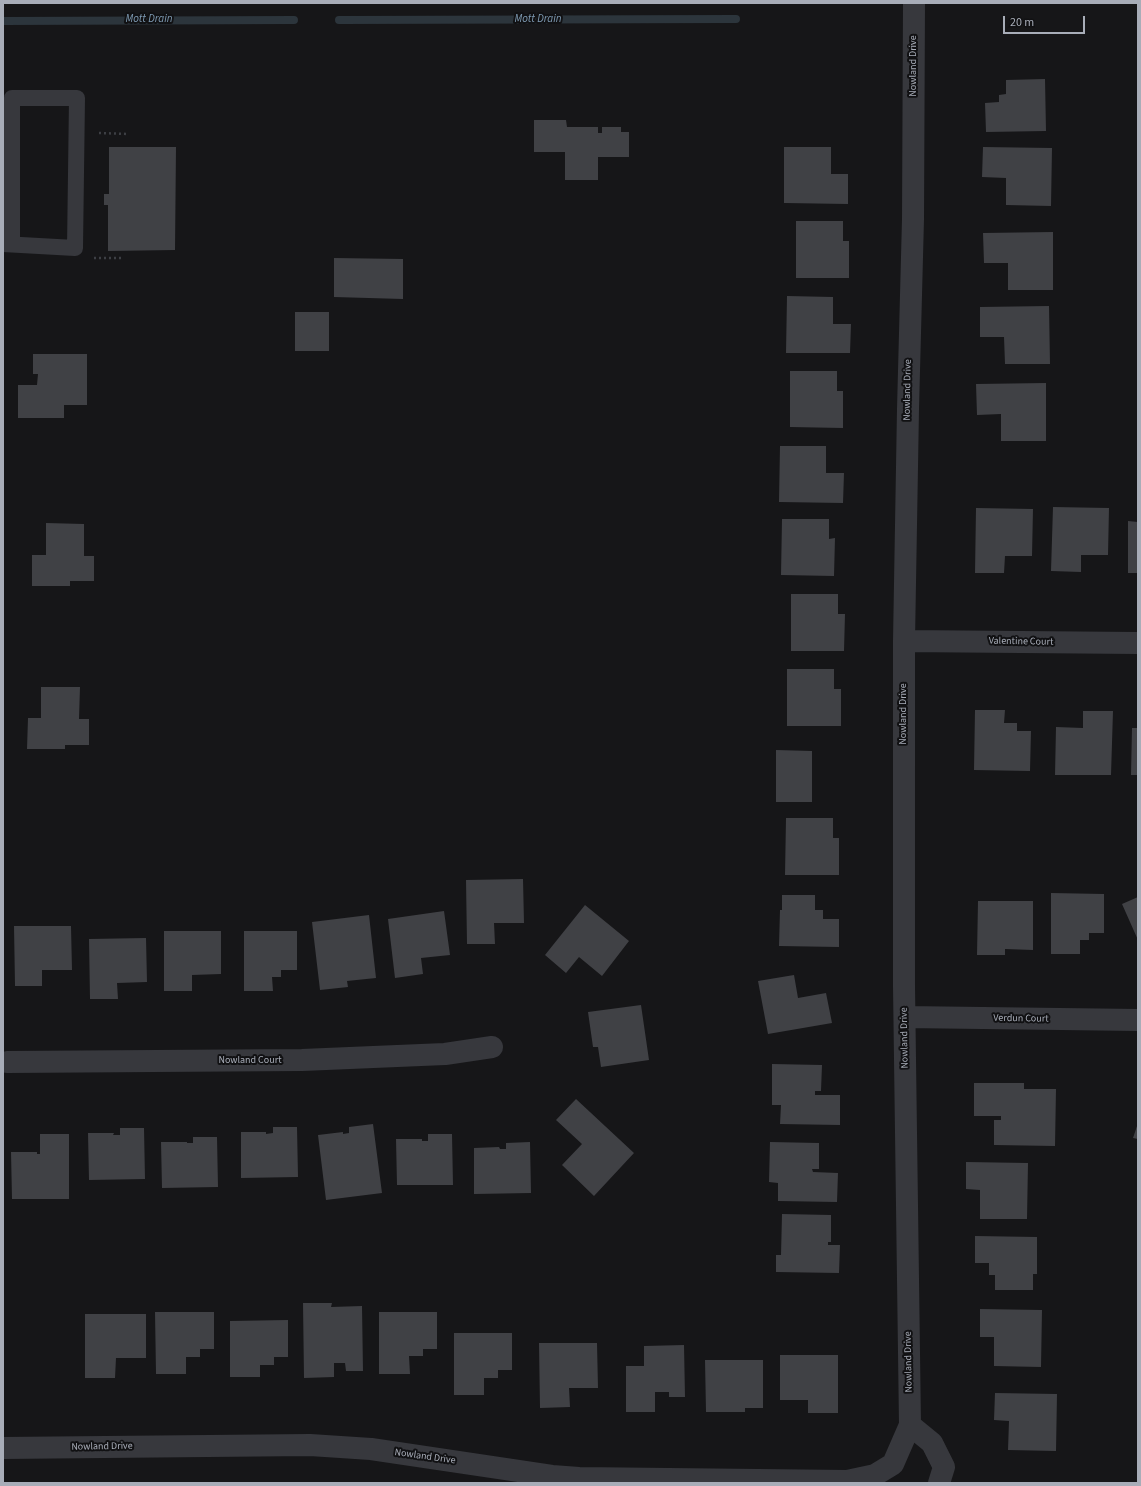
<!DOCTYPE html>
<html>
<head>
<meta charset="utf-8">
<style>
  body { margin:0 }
  #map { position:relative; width:1141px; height:1486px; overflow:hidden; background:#161618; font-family:"Source Sans 3",sans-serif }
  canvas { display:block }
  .frame { position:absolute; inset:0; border:4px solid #a8adb8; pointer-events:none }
  .scale { position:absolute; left:1003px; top:16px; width:82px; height:18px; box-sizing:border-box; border:2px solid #a8adb8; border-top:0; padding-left:5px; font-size:12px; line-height:14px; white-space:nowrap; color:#a8adb8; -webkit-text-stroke:3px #111113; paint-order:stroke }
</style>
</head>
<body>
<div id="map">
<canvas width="1141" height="1486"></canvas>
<div class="frame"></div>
<div class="scale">20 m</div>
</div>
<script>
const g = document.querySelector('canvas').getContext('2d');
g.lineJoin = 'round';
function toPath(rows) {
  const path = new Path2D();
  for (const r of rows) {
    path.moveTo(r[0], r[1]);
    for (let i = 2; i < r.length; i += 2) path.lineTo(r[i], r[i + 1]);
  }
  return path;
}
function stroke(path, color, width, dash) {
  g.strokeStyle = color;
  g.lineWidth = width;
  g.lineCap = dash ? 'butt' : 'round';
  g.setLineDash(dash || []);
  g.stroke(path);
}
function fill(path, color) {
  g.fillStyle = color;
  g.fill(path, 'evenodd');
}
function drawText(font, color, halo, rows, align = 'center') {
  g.font = font + ' "Source Sans 3",sans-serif';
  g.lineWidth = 4;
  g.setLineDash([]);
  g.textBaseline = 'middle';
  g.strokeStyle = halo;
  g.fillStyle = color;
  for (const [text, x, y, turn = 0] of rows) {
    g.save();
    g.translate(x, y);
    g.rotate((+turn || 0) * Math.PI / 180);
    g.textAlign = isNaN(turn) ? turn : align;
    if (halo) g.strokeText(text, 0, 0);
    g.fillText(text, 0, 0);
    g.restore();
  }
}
const stream = toPath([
  [339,20,736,19],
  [3,21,294,20]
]);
const building = toPath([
  [1045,79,1046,131,986,132,985,103,999,102,999,95,1006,94,1006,80],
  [534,120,566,120,567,127,598,127,598,133,602,133,602,127,621,127,621,132,629,132,629,157,598,157,598,180,565,180,565,152,534,152],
  [109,147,176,147,175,250,108,251,108,205,104,205,104,194,109,194],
  [784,147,831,147,831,174,848,174,848,204,784,203],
  [983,147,1052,148,1051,206,1006,205,1006,178,982,177],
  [796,221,843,221,843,241,849,241,849,278,796,278],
  [1053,232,1053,290,1008,290,1008,263,984,263,983,233],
  [334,258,403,259,403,299,334,297],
  [787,296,833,297,833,324,851,324,850,353,786,353],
  [1049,306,1050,364,1005,364,1004,337,980,337,980,307],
  [295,312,329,312,329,351,295,351],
  [33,354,87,354,87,405,64,405,64,418,18,418,18,385,37,385,38,374,33,374],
  [790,371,837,371,837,391,843,391,843,428,790,427],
  [1046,383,1046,441,1001,441,1001,414,977,415,976,384],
  [780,446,826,446,826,473,844,473,843,503,779,502],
  [1053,507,1109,508,1108,555,1081,555,1081,572,1051,571],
  [976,508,1033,509,1032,556,1005,556,1004,573,975,573],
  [782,519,829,519,829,539,835,538,834,576,781,575],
  [1128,521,1138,522,1138,573,1128,573],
  [46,523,84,524,84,556,94,556,94,581,70,581,70,586,32,586,32,555,46,555],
  [791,594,838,594,838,614,845,614,844,651,791,651],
  [787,669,834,669,834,689,841,689,841,726,787,726],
  [41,687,80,687,79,719,89,719,89,745,65,745,65,749,27,749,28,718,41,718],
  [975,710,1005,710,1004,723,1017,723,1017,731,1031,731,1030,771,974,770],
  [1083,711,1113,711,1111,775,1055,775,1056,727,1083,728],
  [1132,728,1138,728,1138,775,1131,775],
  [776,750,812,751,812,802,776,802],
  [786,818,833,818,833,838,839,838,839,875,785,875],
  [523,879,524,923,494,923,495,944,467,944,466,880],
  [1051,893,1104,894,1104,933,1089,933,1089,940,1080,940,1080,954,1051,954],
  [782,895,815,895,815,910,823,910,823,919,839,919,839,947,779,946,780,910,782,910],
  [1138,897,1138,940,1122,904],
  [978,901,1033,901,1033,950,1005,949,1005,955,977,955],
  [585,905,629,941,602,976,579,957,566,973,545,955],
  [444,911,450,955,421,958,423,974,395,978,388,919],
  [369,915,376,978,347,981,348,987,320,990,312,922],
  [14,926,71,926,72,970,42,970,42,986,15,986],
  [164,931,221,931,221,974,192,975,192,991,164,991],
  [244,931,297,931,297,970,281,970,281,977,272,977,273,991,244,991],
  [146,938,147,982,117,983,118,999,90,999,89,939],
  [794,975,798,998,826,993,832,1023,768,1034,758,981],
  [641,1005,649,1060,601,1067,598,1047,593,1047,588,1012],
  [772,1064,822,1065,821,1091,815,1091,815,1095,840,1095,840,1125,780,1124,781,1105,772,1105],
  [974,1083,1024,1083,1024,1089,1056,1089,1055,1146,994,1145,994,1120,1001,1120,1001,1116,974,1116],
  [576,1099,634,1153,594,1196,562,1165,582,1144,556,1120],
  [1138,1123,1138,1139,1133,1138],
  [373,1124,382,1193,326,1200,318,1135,343,1132,343,1134,349,1133,349,1127],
  [273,1127,297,1127,298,1177,241,1178,241,1132,266,1132,266,1134,273,1133],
  [120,1128,144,1128,145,1179,89,1180,88,1133,114,1133,113,1135,120,1135],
  [40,1134,69,1134,69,1199,12,1199,11,1152,37,1152,37,1154,40,1154],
  [428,1134,452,1134,453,1185,397,1185,396,1139,422,1139,422,1141,428,1141],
  [193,1137,217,1137,218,1187,162,1188,161,1142,187,1142,187,1143,193,1143],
  [530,1142,531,1193,474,1194,474,1148,499,1147,500,1149,506,1149,506,1143],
  [770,1142,819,1143,819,1169,812,1169,813,1172,838,1173,837,1202,778,1201,778,1183,769,1182],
  [966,1162,1028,1163,1027,1219,980,1219,980,1190,966,1189],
  [782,1214,831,1215,831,1242,828,1242,828,1245,840,1245,839,1273,776,1272,776,1255,781,1255],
  [975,1236,1037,1237,1037,1274,1033,1274,1033,1290,995,1290,995,1275,989,1275,989,1263,975,1263],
  [303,1303,332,1303,331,1307,362,1306,363,1371,346,1371,345,1363,334,1363,334,1377,304,1378],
  [980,1309,1042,1310,1041,1367,994,1366,994,1337,980,1337],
  [155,1312,214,1312,214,1349,200,1349,200,1357,186,1357,186,1374,156,1374],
  [379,1312,437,1312,437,1349,423,1349,423,1356,409,1356,410,1374,379,1374],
  [85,1314,146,1314,146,1358,116,1358,115,1378,85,1378],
  [288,1320,288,1357,274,1357,274,1365,260,1365,260,1377,230,1377,230,1321],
  [454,1333,512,1333,512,1370,498,1370,498,1378,484,1378,484,1395,454,1395],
  [539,1343,597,1343,598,1388,569,1388,570,1407,540,1408],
  [684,1345,685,1397,669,1397,669,1392,655,1392,655,1412,626,1412,626,1366,644,1366,644,1346],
  [780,1355,838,1355,838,1413,808,1413,808,1400,780,1400],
  [705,1360,763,1360,763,1408,745,1408,745,1412,706,1412],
  [995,1393,1057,1394,1056,1451,1008,1450,1009,1421,994,1420]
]);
const path = toPath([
  [99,133,129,134],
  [94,258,124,258]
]);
const service = toPath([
  [3,244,75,248,77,98,12,98,12,244]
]);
const minor = toPath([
  [904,641,1138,643],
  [905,1017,1138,1020],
  [7,1062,302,1060,445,1054,492,1047],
  [910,1425,932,1443,944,1467,939,1483],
  [3,1448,310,1445,371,1449,552,1476,579,1478,847,1481,875,1475,893,1464,910,1425,904,986,904,641,908,409,913,219,914,3]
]);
const streetNames = [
  ["Nowland Drive",914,66,-90],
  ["Nowland Drive",908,390,-89],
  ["Valentine Court",1021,642,1],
  ["Nowland Drive",904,714,-90],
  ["Verdun Court",1021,1019,1],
  ["Nowland Drive",905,1038,-91],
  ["Nowland Court",250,1061],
  ["Nowland Drive",909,1362,-91],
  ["Nowland Drive",102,1447,-1],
  ["Nowland Drive",425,1457,8]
];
const waterNames = [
  ["Mott Drain",149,20],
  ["Mott Drain",538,20]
];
stroke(stream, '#2c353c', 8);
fill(building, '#404145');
stroke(path, '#3d3f44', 2.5, [2, 3]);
stroke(service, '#37383d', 16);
stroke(minor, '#37383d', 22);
drawText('10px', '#a8adb8', '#111113', streetNames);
drawText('italic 11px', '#7f9bb3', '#111113', waterNames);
</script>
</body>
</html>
